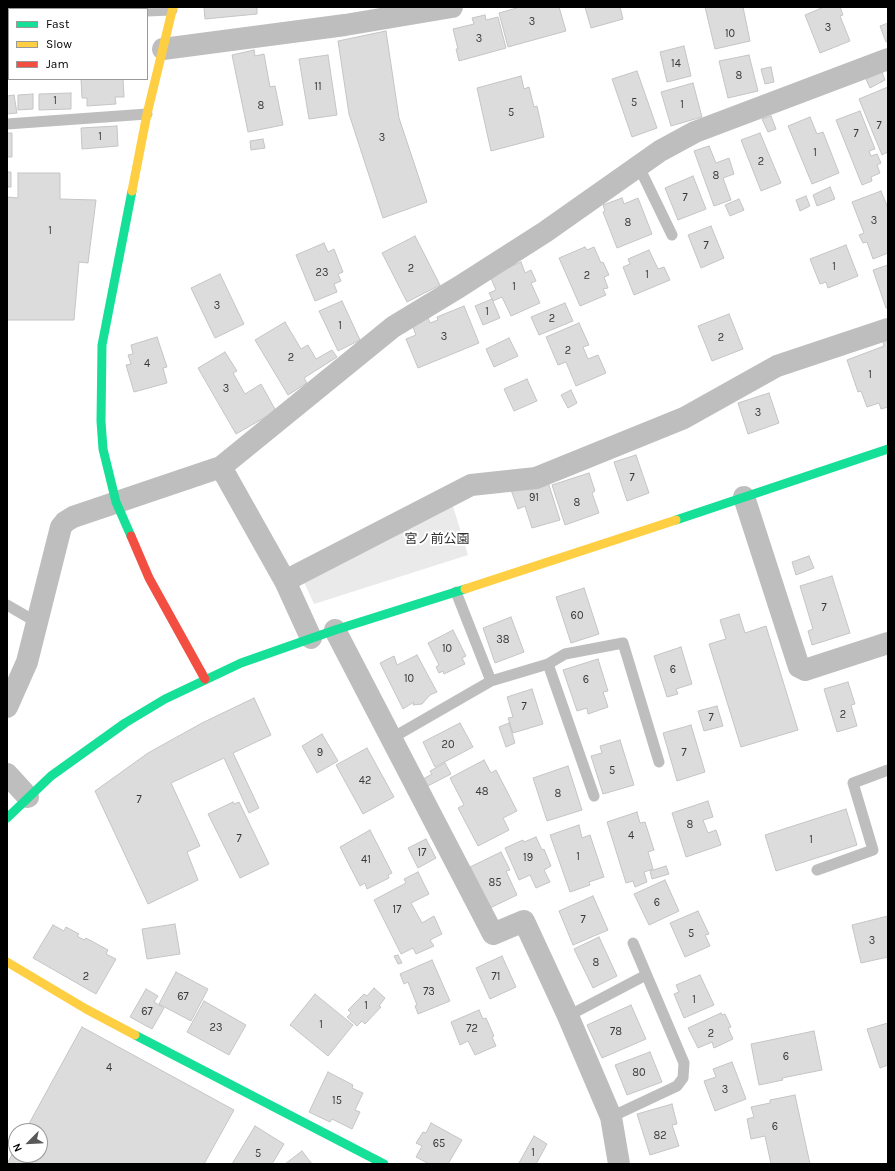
<!DOCTYPE html>
<html>
<head>
<meta charset="utf-8">
<style>
  body { margin:0 }
  #map { position:relative; width:895px; height:1171px; overflow:hidden; background:#fff; font-family:Karla,sans-serif }
  canvas { display:block }
  .frame { position:absolute; inset:0; border:8px solid #000; pointer-events:none }
  .legend { position:absolute; left:8px; top:8px; width:140px; height:72px; box-sizing:border-box; background:#fff; border:1px solid #999; margin:0; padding:5px 7px; list-style:none; font-size:12px; color:#000 }
  .legend li { display:flex; align-items:center; gap:8px; height:20px }
  .legend b { width:20px; border:1px solid #999 }
  .north { position:absolute; left:8px; top:1123px; width:40px; height:40px; box-sizing:border-box; background:#fff; border:1px solid #999; border-radius:50%; rotate:246deg; font-size:11px; font-weight:700; line-height:16px; text-align:center; color:#000 }
  .north::after { content:''; display:block; margin:auto; width:14px; height:18px; background:#595959; clip-path:polygon(50% 0,100% 100%,50% 72%,0 100%) }
</style>
</head>
<body>
<div id="map">
<canvas width="895" height="1171"></canvas>
<div class="frame"></div>
<ul class="legend">
<li><b style="height:5px;background:#16e098"></b>Fast</li>
<li><b style="height:5px;background:#ffcf43"></b>Slow</li>
<li><b style="height:5px;background:#f24e42"></b>Jam</li>
</ul>
<div class="north">N</div>
</div>
<script>
const g = document.querySelector('canvas').getContext('2d');
g.lineJoin = 'round';
function fill(path, color) {
  g.fillStyle = color;
  g.fill(path, 'evenodd');
}
function toPath(rows) {
  const path = new Path2D();
  for (const r of rows) {
    path.moveTo(r[0], r[1]);
    for (let i = 2; i < r.length; i += 2) path.lineTo(r[i], r[i + 1]);
  }
  return path;
}
function stroke(path, color, width, dash) {
  g.strokeStyle = color;
  g.lineWidth = width;
  g.lineCap = dash ? 'butt' : 'round';
  g.setLineDash(dash || []);
  g.stroke(path);
}
function drawText(font, color, halo, rows, align = 'center') {
  g.font = font + ' Karla,"Noto Sans JP",sans-serif';
  g.lineWidth = 4;
  g.setLineDash([]);
  g.textBaseline = 'middle';
  g.strokeStyle = halo;
  g.fillStyle = color;
  for (const [text, x, y, turn = 0] of rows) {
    g.save();
    g.translate(x, y);
    g.rotate((+turn || 0) * Math.PI / 180);
    g.textAlign = isNaN(turn) ? turn : align;
    if (halo) g.strokeText(text, 0, 0);
    g.fillText(text, 0, 0);
    g.restore();
  }
}
const green = toPath([
  [452,503,468,555,314,604,304,582]
]);
const building = toPath([
  [204,7,257,7,257,14,205,19,204,7],
  [520,7,559,7,566,31,508,47,499,13,520,7],
  [585,7,620,7,623,19,591,28,585,7],
  [705,7,743,7,750,41,715,49,705,7],
  [824,7,840,7,843,15,840,16,850,41,820,53,805,15,824,7],
  [485,15,486,20,498,17,506,48,459,61,456,49,458,49,453,29,474,24,472,18,485,15],
  [888,23,888,41,886,42,880,26,888,23],
  [386,31,399,118,427,202,383,218,349,114,338,41,386,31],
  [684,46,691,76,667,82,660,52,684,46],
  [254,50,255,56,264,54,270,87,275,86,283,125,248,132,232,55,254,50],
  [328,55,337,115,309,119,299,59,328,55],
  [749,55,758,91,728,98,719,61,749,55],
  [771,67,774,82,765,84,761,69,771,67],
  [637,71,657,128,632,137,612,79,637,71],
  [882,72,885,80,870,88,866,79,882,72],
  [521,76,524,89,529,87,534,107,537,106,544,137,491,151,477,88,521,76],
  [81,79,123,79,124,97,115,97,116,104,87,106,87,98,82,98,81,79],
  [693,83,702,117,671,126,661,92,693,83],
  [888,87,888,152,882,155,859,99,888,87],
  [71,93,71,109,39,110,39,94,71,93],
  [33,94,33,109,18,110,18,95,33,94],
  [14,95,17,113,7,114,7,96,14,95],
  [860,111,875,149,869,151,871,156,877,154,881,163,877,165,880,173,871,177,872,181,862,185,836,120,860,111],
  [771,116,776,129,768,132,762,119,771,116],
  [810,117,817,134,823,132,839,173,812,184,788,126,810,117],
  [117,126,118,146,82,149,81,128,117,126],
  [7,133,12,133,12,157,7,157,7,133],
  [760,133,781,183,761,191,741,140,760,133],
  [263,139,265,148,251,150,250,141,263,139],
  [709,146,716,163,729,158,734,174,723,178,731,200,714,206,694,151,709,146],
  [7,172,11,172,11,187,7,187,7,172],
  [18,173,60,173,60,199,96,200,88,263,79,262,74,320,7,320,7,197,18,198,18,173],
  [693,176,706,209,678,220,665,188,693,176],
  [830,187,835,199,817,206,813,195,830,187],
  [881,191,888,208,888,253,873,259,867,242,863,243,859,235,864,233,852,202,881,191],
  [806,196,810,206,800,211,796,200,806,196],
  [622,198,624,204,638,198,652,234,617,248,603,212,605,211,603,205,622,198],
  [739,199,744,210,730,216,725,205,739,199],
  [711,226,724,258,701,268,688,235,711,226],
  [415,236,440,285,407,302,382,253,415,236],
  [324,243,328,252,334,249,343,272,338,274,341,281,334,284,337,292,315,301,296,255,324,243],
  [846,245,858,276,828,288,826,282,820,284,810,259,846,245],
  [585,247,587,250,594,247,601,263,603,262,609,275,604,277,608,288,603,289,606,295,580,306,559,258,585,247],
  [649,250,658,269,664,267,670,280,634,295,623,267,630,264,628,259,649,250],
  [521,262,525,273,531,270,536,281,531,283,540,303,511,316,502,297,493,301,489,293,496,290,490,276,521,262],
  [888,265,888,308,886,308,873,270,888,265],
  [220,274,244,324,215,338,191,288,220,274],
  [492,299,500,318,483,325,475,306,492,299],
  [342,301,360,340,338,351,319,311,342,301],
  [565,303,573,321,539,335,531,317,565,303],
  [464,306,479,343,418,368,406,339,416,335,412,325,428,318,430,323,438,320,437,317,464,306],
  [729,314,743,349,712,361,698,326,729,314],
  [285,322,301,349,308,345,316,359,332,350,337,357,304,378,307,383,288,395,255,340,285,322],
  [579,323,589,345,583,347,588,359,598,355,606,373,576,386,566,362,558,365,546,337,579,323],
  [157,337,167,367,163,368,167,383,134,392,126,365,131,364,128,355,133,354,131,345,157,337],
  [509,338,518,356,494,367,486,349,509,338],
  [888,340,888,407,881,409,879,403,867,407,861,391,858,392,847,360,884,346,883,342,888,340],
  [225,352,237,371,233,373,245,394,261,384,276,411,236,434,198,368,225,352],
  [527,379,537,401,514,411,504,389,527,379],
  [571,390,577,403,568,408,561,395,571,390],
  [769,393,779,423,748,434,738,403,769,393],
  [636,455,649,493,627,501,614,462,636,455],
  [589,473,595,491,592,493,599,513,565,525,552,485,589,473],
  [548,482,560,520,532,528,525,506,518,509,511,490,548,482],
  [809,556,814,568,796,575,792,562,809,556],
  [832,576,850,633,812,645,808,631,813,629,800,586,832,576],
  [584,588,599,634,571,643,556,597,584,588],
  [739,614,745,633,766,626,798,730,741,747,709,644,726,639,720,620,739,614],
  [511,617,524,652,495,663,483,628,511,617],
  [453,630,466,656,462,658,465,664,444,674,443,671,439,673,436,667,439,665,428,643,453,630],
  [681,647,692,684,676,689,678,694,667,697,654,656,681,647],
  [417,655,437,692,430,695,422,704,413,705,414,702,403,709,380,663,394,656,397,665,417,655],
  [598,659,608,691,603,692,608,707,588,714,587,708,577,711,563,670,598,659],
  [848,682,855,704,851,705,857,726,837,732,824,689,848,682],
  [532,689,543,724,513,733,508,718,513,717,507,697,532,689],
  [254,698,271,735,233,753,259,808,249,813,224,758,171,783,200,846,187,852,198,880,148,904,95,791,148,753,202,723,254,698],
  [717,706,723,726,704,731,698,711,717,706],
  [460,723,473,747,435,767,423,742,460,723],
  [509,723,515,743,506,747,499,727,509,723],
  [691,725,705,772,677,781,663,733,691,725],
  [322,734,338,761,317,773,302,746,322,734],
  [620,740,634,785,603,794,591,756,602,753,600,746,620,740],
  [367,748,394,797,363,814,336,765,367,748],
  [484,760,491,773,496,770,517,811,503,818,509,830,478,846,458,808,464,805,450,778,484,760],
  [445,763,451,774,422,789,418,782,432,774,430,771,445,763],
  [568,766,582,810,547,821,533,778,568,766],
  [708,801,713,817,703,820,708,833,716,830,721,845,686,857,672,813,708,801],
  [233,802,234,804,239,802,269,864,240,878,208,814,233,802],
  [846,809,857,845,776,871,765,835,846,809],
  [637,812,640,823,645,822,654,850,648,852,653,869,644,872,647,882,635,887,633,881,626,883,607,822,637,812],
  [579,825,582,838,590,835,604,877,589,882,590,885,570,892,550,835,579,825],
  [370,830,392,873,388,875,389,878,367,889,365,883,360,886,340,847,370,830],
  [536,837,542,850,544,849,551,866,544,870,550,882,536,888,530,875,519,880,505,848,523,840,524,842,536,837],
  [426,839,436,858,418,868,408,848,426,839],
  [501,852,510,870,506,871,517,895,490,908,470,867,501,852],
  [666,866,669,874,652,879,650,871,666,866],
  [418,872,429,894,411,903,422,923,434,916,442,934,430,940,434,946,416,954,413,948,401,954,374,900,406,883,404,879,418,872],
  [665,880,679,911,649,925,634,894,665,880],
  [593,896,608,930,573,945,559,911,593,896],
  [698,911,709,934,705,935,710,946,685,957,670,923,698,911],
  [888,916,888,957,861,963,852,925,888,916],
  [175,924,180,954,147,959,142,929,175,924],
  [53,925,64,931,66,927,79,934,77,936,84,940,86,938,108,950,106,954,116,959,96,994,33,958,53,925],
  [599,937,617,976,593,988,574,949,599,937],
  [398,955,402,963,398,964,394,956,398,955],
  [502,956,516,987,490,999,476,968,502,956],
  [432,960,450,1001,418,1014,415,1006,417,1005,408,982,404,984,400,974,432,960],
  [176,972,208,989,191,1021,159,1004,176,972],
  [700,975,714,1005,684,1018,674,994,679,992,676,985,700,975],
  [374,988,385,998,379,1006,381,1007,365,1024,362,1021,357,1026,347,1017,351,1013,348,1010,364,994,367,996,374,988],
  [146,989,158,996,154,1002,164,1008,152,1029,130,1017,146,989],
  [315,994,353,1025,328,1056,290,1025,315,994],
  [204,1001,246,1025,229,1055,187,1032,204,1001],
  [631,1005,646,1039,602,1058,587,1025,631,1005],
  [479,1010,483,1019,486,1018,494,1036,492,1037,496,1046,475,1055,468,1041,460,1045,451,1022,479,1010],
  [721,1013,722,1015,725,1014,731,1027,728,1028,733,1039,714,1048,712,1042,698,1048,688,1028,721,1013],
  [888,1023,888,1065,880,1068,867,1029,888,1023],
  [82,1027,234,1110,204,1164,7,1164,16,1147,16,1155,40,1155,40,1131,25,1131,82,1027],
  [814,1031,822,1070,782,1078,783,1080,759,1085,751,1044,814,1031],
  [650,1052,662,1082,627,1095,615,1065,650,1052],
  [732,1062,746,1099,715,1111,704,1081,716,1077,713,1069,732,1062],
  [328,1072,353,1085,352,1088,363,1093,355,1110,360,1112,352,1129,332,1119,330,1122,309,1112,328,1072],
  [795,1095,810,1164,771,1164,765,1136,751,1139,747,1119,754,1117,751,1107,770,1103,770,1100,795,1095],
  [672,1104,677,1124,672,1125,679,1146,650,1155,637,1114,672,1104],
  [431,1123,462,1140,448,1164,429,1164,416,1157,422,1146,416,1143,423,1132,426,1133,431,1123],
  [255,1126,284,1144,272,1164,232,1164,255,1126],
  [534,1136,547,1144,536,1164,521,1164,519,1163,534,1136],
  [302,1151,312,1164,285,1164,302,1151]
]);
const lane = toPath([
  [147,11,172,10],
  [7,17,9,17],
  [7,124,147,114],
  [639,167,672,235],
  [456,592,491,681],
  [7,605,38,623],
  [548,664,594,796],
  [392,738,491,681,548,664,565,654,623,643,659,762],
  [817,870,873,850,853,783,888,770],
  [568,1016,646,975],
  [611,1117,677,1086,683,1078,684,1063,633,943]
]);
const street = toPath([
  [163,49,345,25,452,7],
  [221,467,393,327,459,287,545,232,660,151,695,132,888,59],
  [744,497,799,667,805,670,811,668,888,643],
  [285,581,311,638],
  [335,630,493,934,524,921,568,1016,611,1117,619,1164],
  [7,707,27,662,61,527,65,522,73,517,221,467,285,581,471,485,536,478,684,418,777,366,888,329],
  [7,774,28,797]
]);
const fast = toPath([
  [676,520,888,449],
  [131,536,116,502,103,449,101,421,102,345,132,191],
  [7,818,51,776,125,723,165,699,241,663,335,630,465,589],
  [135,1035,384,1164]
]);
const slow = toPath([
  [132,191,147,114,173,7],
  [465,589,676,520],
  [7,962,86,1009,135,1035]
]);
const jam = toPath([
  [131,536,149,578,205,679]
]);
const numberNames = [
  ["3",532,22],
  ["3",828,28],
  ["10",730,34],
  ["3",479,39],
  ["14",676,64],
  ["8",739,76],
  ["11",318,87],
  ["1",55,101],
  ["5",634,103],
  ["1",682,105],
  ["8",261,106],
  ["5",511,113],
  ["7",879,126],
  ["7",856,134],
  ["1",100,137],
  ["3",382,138],
  ["1",815,153],
  ["2",761,162],
  ["8",716,176],
  ["7",685,198],
  ["3",874,221],
  ["8",628,223],
  ["1",50,231],
  ["7",706,246],
  ["1",834,267],
  ["2",411,269],
  ["23",322,273],
  ["1",647,275],
  ["2",587,276],
  ["1",514,287],
  ["3",217,306],
  ["1",487,312],
  ["2",552,319],
  ["1",340,326],
  ["3",444,337],
  ["2",721,338],
  ["2",568,351],
  ["2",291,358],
  ["4",147,364],
  ["1",870,375],
  ["3",226,389],
  ["3",758,413],
  ["7",632,478],
  ["91",534,498],
  ["8",577,503],
  ["7",824,608],
  ["60",577,616],
  ["38",503,640],
  ["10",447,649],
  ["6",673,670],
  ["10",409,679],
  ["6",586,680],
  ["7",524,707],
  ["2",843,715],
  ["7",711,718],
  ["20",448,745],
  ["9",320,753],
  ["7",684,753],
  ["5",612,771],
  ["42",365,781],
  ["48",482,792],
  ["8",558,794],
  ["7",139,800],
  ["8",690,825],
  ["4",631,836],
  ["7",239,839],
  ["1",811,840],
  ["17",422,853],
  ["1",578,857],
  ["19",528,858],
  ["41",366,860],
  ["85",495,883],
  ["6",657,903],
  ["17",397,910],
  ["7",583,920],
  ["5",691,934],
  ["3",872,941],
  ["8",596,963],
  ["2",86,977],
  ["71",496,977],
  ["73",429,992],
  ["67",183,997],
  ["1",694,1000],
  ["1",366,1006],
  ["67",147,1012],
  ["1",321,1025],
  ["23",216,1028],
  ["72",472,1029],
  ["78",616,1032],
  ["2",711,1034],
  ["6",786,1057],
  ["4",109,1068],
  ["80",639,1073],
  ["3",725,1090],
  ["15",337,1101],
  ["6",775,1127],
  ["82",660,1136],
  ["65",439,1144],
  ["1",533,1153],
  ["5",258,1154]
];
const parkNames = [
  ["宮ノ前公園",437,539]
];
fill(green, '#eaeaea');
fill(building, '#dcdcdc');
stroke(building, '#c5c5c5', 1);
stroke(lane, '#bebebe', 11);
stroke(street, '#bebebe', 22);
stroke(fast, '#16e098', 9);
stroke(slow, '#ffcf43', 9);
stroke(jam, '#f24e42', 9);
drawText('11px', '#373737', null, numberNames);
drawText('13px', '#2f2f2f', '#fff', parkNames);
</script>
</body>
</html>
